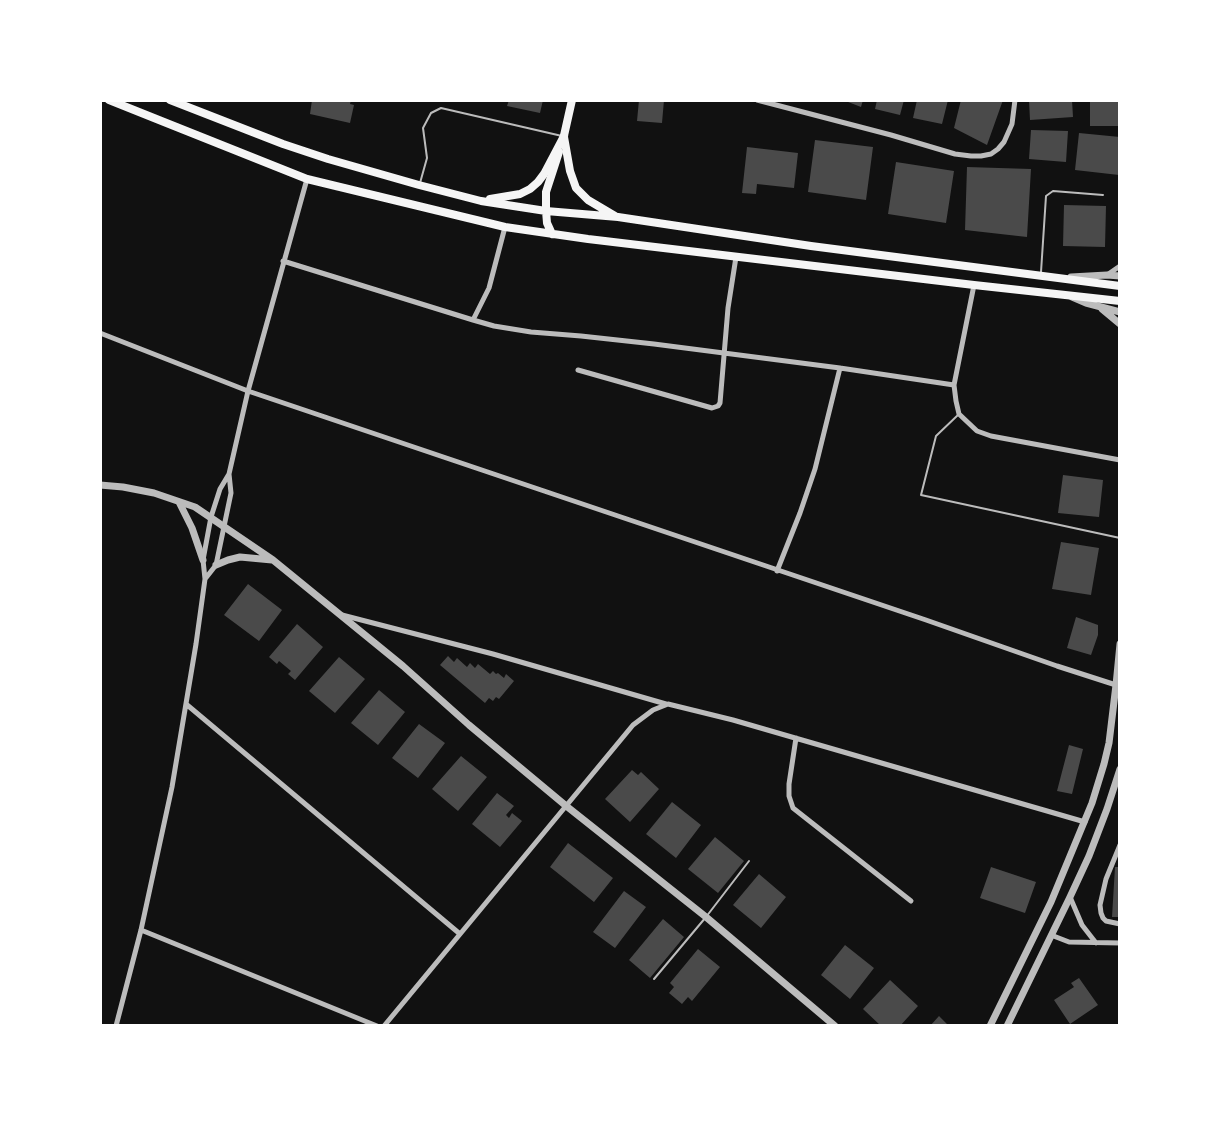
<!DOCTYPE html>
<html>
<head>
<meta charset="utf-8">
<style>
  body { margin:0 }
  #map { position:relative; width:1220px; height:1126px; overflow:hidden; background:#111; font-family:"Archivo Narrow",sans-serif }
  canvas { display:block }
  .frame { position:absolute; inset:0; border:102px solid #fff; pointer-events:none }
</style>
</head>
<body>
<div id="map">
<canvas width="1220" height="1126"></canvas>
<div class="frame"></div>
</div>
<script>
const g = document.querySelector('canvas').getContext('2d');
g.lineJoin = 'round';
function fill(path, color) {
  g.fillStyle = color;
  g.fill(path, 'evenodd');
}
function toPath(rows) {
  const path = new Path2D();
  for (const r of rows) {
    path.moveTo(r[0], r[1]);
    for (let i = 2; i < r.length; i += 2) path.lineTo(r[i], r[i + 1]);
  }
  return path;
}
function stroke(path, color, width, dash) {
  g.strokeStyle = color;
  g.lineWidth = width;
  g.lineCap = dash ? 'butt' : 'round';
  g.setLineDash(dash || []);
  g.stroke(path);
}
const building = toPath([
  [312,100,351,100,350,104,354,105,350,123,310,114],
  [509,100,543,100,540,113,507,106],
  [639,100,664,100,662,123,637,121],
  [843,100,863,100,861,107],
  [877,100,904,100,900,115,875,109],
  [917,100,948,100,942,124,913,118],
  [961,100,1003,100,987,145,954,128],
  [1029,100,1072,100,1073,117,1030,120],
  [1090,100,1120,100,1120,126,1090,126],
  [1031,130,1068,131,1066,162,1029,159],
  [1079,133,1120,137,1119,175,1075,170],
  [815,140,873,147,866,200,808,192],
  [747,147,798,153,794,188,757,184,756,194,742,193],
  [896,162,954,171,946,223,888,214],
  [967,167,1031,169,1027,237,965,230],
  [1064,205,1106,206,1105,247,1063,246],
  [1063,475,1103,480,1099,517,1058,513],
  [1061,542,1099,548,1091,595,1052,589],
  [248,584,282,610,259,641,224,615],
  [1076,617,1098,625,1098,635,1091,655,1067,648],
  [297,624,323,647,295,680,288,674,291,671,279,661,277,664,269,657],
  [448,656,454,662,457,658,467,667,470,663,475,668,478,664,490,674,493,671,496,674,498,673,504,678,506,674,514,681,499,699,496,697,493,701,489,698,485,703,440,665],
  [339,657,365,679,335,713,309,691],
  [379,690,405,712,378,745,351,723],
  [419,724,445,743,418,778,392,758],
  [1069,745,1083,749,1072,794,1057,791],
  [461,756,487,777,458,811,432,789],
  [632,770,638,775,641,772,659,789,630,822,605,799],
  [497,793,514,806,506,815,509,818,512,813,522,821,500,847,472,824],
  [672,802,701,825,676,858,646,834],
  [715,837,744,861,718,893,688,869],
  [568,843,613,878,594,902,550,867],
  [991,867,1036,882,1025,913,980,898],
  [1115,867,1120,867,1120,917,1112,917],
  [759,874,786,897,761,928,733,905],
  [624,891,646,907,615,948,593,932],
  [663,919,684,937,650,978,629,960],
  [845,945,874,968,850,999,821,975],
  [698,949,720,967,692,1001,688,997,682,1004,669,993,674,987,670,983],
  [1079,978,1098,1005,1070,1024,1054,1000,1074,987,1071,983],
  [890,980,918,1006,900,1026,881,1026,863,1009],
  [939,1016,949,1026,930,1026]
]);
const service = toPath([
  [420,183,427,158,423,128,431,113,441,108,562,136],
  [1041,272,1046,196,1053,191,1103,195],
  [959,414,936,436,921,495,1120,538],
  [654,979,706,917,749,861]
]);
const minor = toPath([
  [757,100,891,135,955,154,971,156,981,156,991,154,998,149,1004,142,1012,124,1015,100],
  [283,261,473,320,489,288,505,227],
  [1107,275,1120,266],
  [974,285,954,385,956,401,959,414,977,431,991,436,1120,460],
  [473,320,494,326,531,332,581,336,654,344,840,368,954,385],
  [100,333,248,391,926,620,1057,666,1116,685],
  [578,370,712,408,718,406,720,403,728,308,736,257],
  [777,571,800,513,815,469,840,368],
  [205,579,216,565,231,493,229,474],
  [342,615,493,654,666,704],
  [186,704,460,934],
  [796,738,789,784,789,796,793,808,911,901],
  [1120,845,1106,879,1100,905,1101,913,1103,918,1106,921,1120,924],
  [1070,897,1082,925,1096,943],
  [141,930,377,1026],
  [1051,935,1069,942,1120,943],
  [116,1026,141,930,172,787,196,644,205,579,203,560,211,517,220,489,229,474,248,391,307,179],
  [384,1026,633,725,653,710,668,704,733,720,1085,822]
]);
const tertiary = toPath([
  [1071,277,1107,275,1120,276],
  [1072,297,1086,303,1120,312],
  [1102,309,1120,324],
  [100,485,123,487,154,493,195,507,273,560,403,666,469,725,565,805,706,917,835,1026],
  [179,502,192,528,203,560],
  [216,565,228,560,240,557,272,560],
  [990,1026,1051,902,1092,803,1104,764,1109,743,1116,685,1120,644],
  [1007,1026,1070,897,1089,856,1107,809,1120,769]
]);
const secondary = toPath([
  [563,140,572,100],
  [546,211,546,192,559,152]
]);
const primary = toPath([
  [109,100,159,120,307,179,505,227,588,239,974,285,1120,301],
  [170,100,283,144,328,159,419,185,481,201,546,211,618,217,811,246,1120,286],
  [564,137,570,171,576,188,588,200,615,216],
  [490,199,520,194,530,189,538,182,544,174,564,136],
  [546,211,547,223,552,234]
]);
fill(building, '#4a4a4a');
stroke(service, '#bcbcbc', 2);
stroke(minor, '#bcbcbc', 5);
stroke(tertiary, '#bcbcbc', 7);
stroke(secondary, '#f5f5f5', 8);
stroke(primary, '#f5f5f5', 8);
</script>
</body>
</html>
